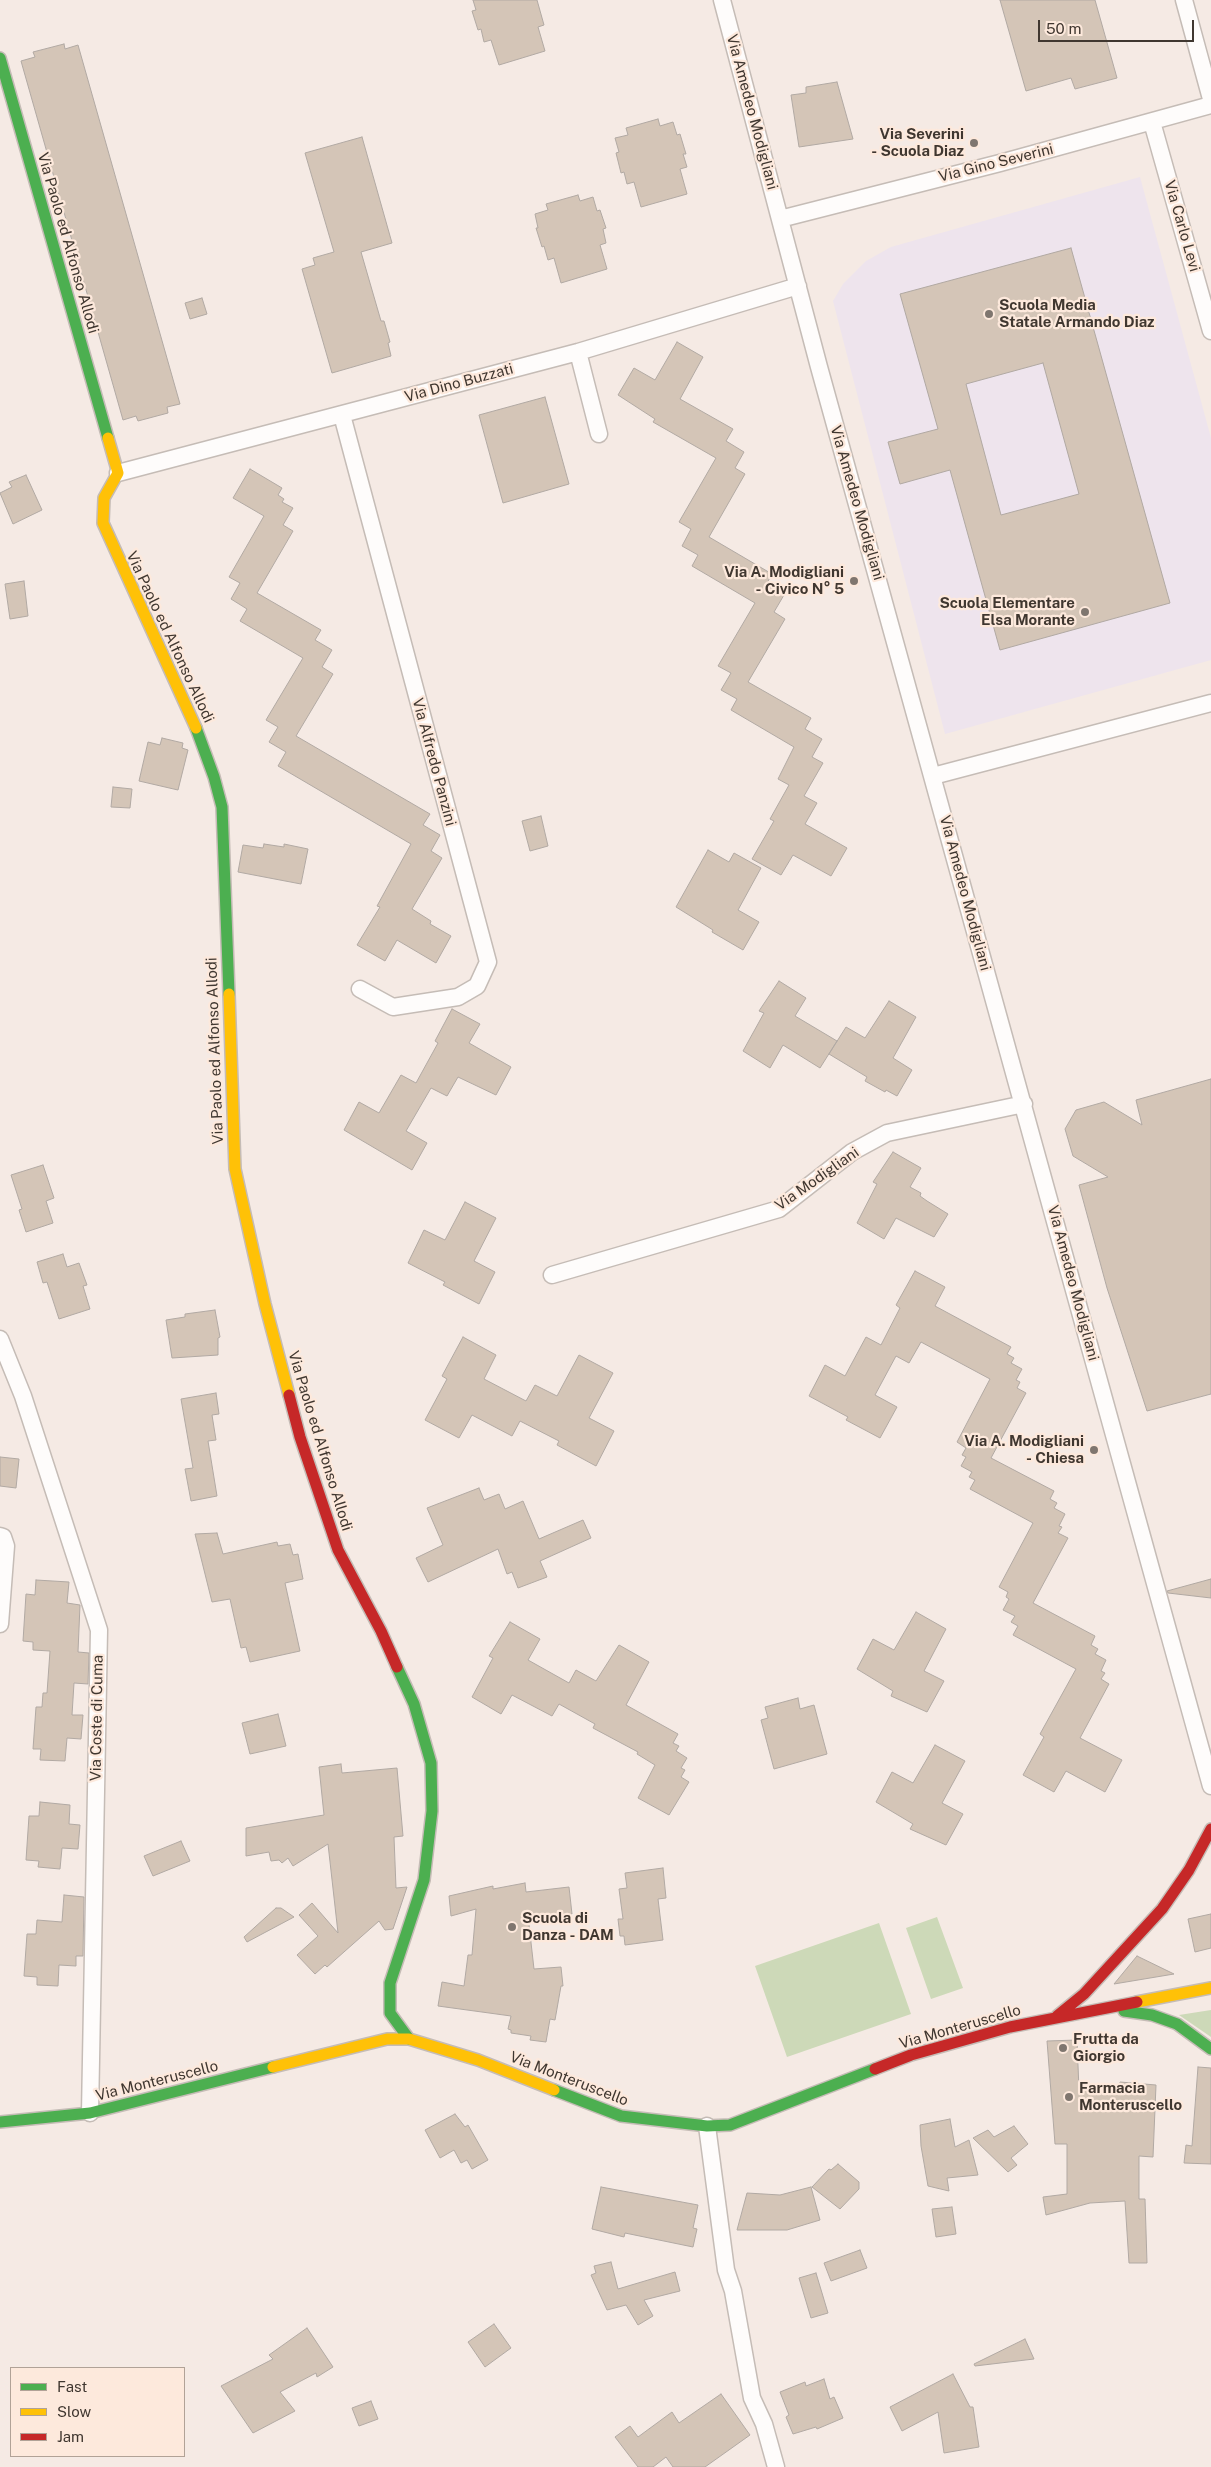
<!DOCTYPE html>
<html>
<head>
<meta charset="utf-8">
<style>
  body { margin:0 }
  #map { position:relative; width:1211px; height:2467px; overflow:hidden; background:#f5eae4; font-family:"Public Sans",sans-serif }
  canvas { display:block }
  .legend { position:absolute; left:10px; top:2367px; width:175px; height:90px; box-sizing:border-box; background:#fde9dc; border:1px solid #b1a297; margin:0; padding:6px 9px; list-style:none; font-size:15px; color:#403730 }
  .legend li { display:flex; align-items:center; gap:10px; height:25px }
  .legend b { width:25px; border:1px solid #b1a297 }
  .scale { position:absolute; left:1038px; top:20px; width:156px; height:22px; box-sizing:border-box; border:2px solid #403730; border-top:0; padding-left:6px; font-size:15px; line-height:18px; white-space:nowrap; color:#403730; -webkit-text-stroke:4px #fde9dc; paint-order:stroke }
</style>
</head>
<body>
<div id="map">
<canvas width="1211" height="2467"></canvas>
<ul class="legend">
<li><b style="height:6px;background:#4caf50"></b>Fast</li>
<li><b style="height:6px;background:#ffc107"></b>Slow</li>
<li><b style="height:6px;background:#c62828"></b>Jam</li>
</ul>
<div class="scale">50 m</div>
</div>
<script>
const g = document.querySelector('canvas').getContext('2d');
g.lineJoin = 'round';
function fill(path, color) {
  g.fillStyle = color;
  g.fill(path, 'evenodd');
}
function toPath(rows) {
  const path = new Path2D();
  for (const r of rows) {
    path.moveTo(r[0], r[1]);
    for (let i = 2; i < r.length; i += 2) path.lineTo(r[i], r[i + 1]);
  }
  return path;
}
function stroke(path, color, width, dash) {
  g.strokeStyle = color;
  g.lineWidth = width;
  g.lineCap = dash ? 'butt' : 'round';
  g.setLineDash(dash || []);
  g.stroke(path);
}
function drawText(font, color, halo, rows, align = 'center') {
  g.font = font + ' "Public Sans",sans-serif';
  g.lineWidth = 4.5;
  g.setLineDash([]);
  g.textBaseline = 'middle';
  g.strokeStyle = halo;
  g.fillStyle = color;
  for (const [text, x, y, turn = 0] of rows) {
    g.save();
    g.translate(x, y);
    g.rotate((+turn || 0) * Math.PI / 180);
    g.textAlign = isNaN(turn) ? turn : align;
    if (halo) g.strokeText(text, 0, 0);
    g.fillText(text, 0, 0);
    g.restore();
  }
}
const education = toPath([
  [1140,177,1211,438,1211,660,945,734,833,301,843,284,866,261,891,247]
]);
const green = toPath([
  [937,1917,963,1988,931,1999,906,1928],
  [879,1923,911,2014,787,2057,755,1966],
  [1211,2010,1211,2037,1179,2015]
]);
const building = toPath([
  [473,0,537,0,544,25,538,27,545,51,499,65,491,40,484,42,481,29,478,30,472,11,476,10,473,0],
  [1000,0,1095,0,1117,78,1075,89,1071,78,1026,91,1000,0],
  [64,44,65,49,78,45,180,404,167,407,168,413,138,421,136,416,123,420,21,61,35,57,33,52,64,44],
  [837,82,853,139,799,147,791,95,806,93,806,87,837,82],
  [658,119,660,126,673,122,677,135,680,134,686,154,683,154,687,167,680,169,687,194,641,207,634,182,627,184,624,172,621,173,616,153,619,152,615,138,628,135,626,128,658,119],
  [362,137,392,243,361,252,381,321,384,321,390,342,388,343,391,356,332,373,302,269,315,265,313,258,334,252,305,153,362,137],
  [578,195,580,201,593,197,597,211,600,210,606,228,603,229,606,243,600,245,607,269,561,283,554,258,548,260,544,246,542,247,536,228,538,228,535,214,548,210,546,204,578,195],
  [1071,248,1170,603,1000,650,950,470,900,484,888,442,938,429,900,294,1071,248],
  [1043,363,1079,494,1001,515,966,384,1043,363],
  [202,298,207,314,190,319,185,303,202,298],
  [677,342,703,357,680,399,733,429,726,441,744,452,735,468,745,474,709,537,772,574,766,585,784,595,774,612,785,619,748,682,811,718,805,729,822,739,812,757,823,763,804,796,817,803,805,824,847,848,831,876,793,855,781,875,752,859,774,821,770,819,789,785,778,779,794,747,731,710,737,699,721,690,731,673,718,666,755,603,692,566,698,555,682,546,691,529,679,522,716,458,653,422,655,419,618,395,634,368,655,380,677,342],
  [545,397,569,484,503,503,479,415,545,397],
  [250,469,282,488,278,495,284,499,282,502,293,508,283,525,293,531,257,593,321,630,315,640,332,650,322,667,333,674,296,736,430,814,423,825,440,835,431,851,442,858,412,909,431,921,430,924,451,936,436,963,397,940,385,961,357,945,380,907,377,906,411,844,278,766,286,752,269,742,278,727,266,720,303,658,240,621,247,609,231,599,240,583,229,577,264,516,233,498,250,469],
  [26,475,42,510,13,524,0,493,12,487,9,482,26,475],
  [24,581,28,616,10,619,5,584,24,581],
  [162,738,183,743,182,748,188,750,178,790,139,781,148,742,160,745,162,738],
  [113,787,132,789,130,808,111,807,113,787],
  [541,816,548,846,530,851,522,821,541,816],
  [264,844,284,847,284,844,308,849,301,884,238,872,243,845,263,848,264,844],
  [708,850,729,862,734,853,761,868,738,910,759,922,743,950,712,932,713,930,676,907,708,850],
  [779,981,806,998,795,1016,837,1041,820,1068,783,1045,770,1068,743,1051,764,1013,759,1011,779,981],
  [889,1001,916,1017,893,1058,912,1070,897,1096,886,1090,885,1092,865,1081,867,1077,829,1054,846,1027,865,1038,889,1001],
  [452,1009,480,1024,469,1043,511,1067,496,1095,458,1077,447,1096,431,1088,406,1131,427,1143,412,1170,344,1130,359,1102,379,1113,401,1075,416,1083,438,1043,435,1041,452,1009],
  [1211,1079,1211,1394,1147,1411,1107,1288,1079,1185,1108,1177,1073,1156,1065,1129,1076,1110,1104,1102,1142,1125,1136,1100,1211,1079],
  [893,1152,921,1168,910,1187,921,1193,920,1196,927,1201,948,1214,934,1237,896,1218,884,1239,857,1223,877,1184,873,1182,893,1152],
  [43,1165,54,1198,46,1201,53,1223,26,1232,19,1210,22,1209,11,1175,43,1165],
  [465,1202,496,1218,474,1261,495,1272,479,1304,443,1285,445,1282,408,1263,424,1230,445,1240,465,1202],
  [63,1254,67,1267,79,1263,87,1285,83,1286,90,1309,59,1319,47,1282,43,1283,37,1262,63,1254],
  [915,1271,945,1287,935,1306,1011,1347,1007,1354,1014,1358,1011,1363,1022,1369,1016,1380,1020,1382,1017,1388,1026,1393,991,1458,1054,1491,1050,1499,1057,1503,1054,1508,1065,1514,1059,1526,1062,1527,1058,1533,1068,1538,1033,1603,1095,1636,1091,1645,1098,1649,1095,1654,1106,1660,1101,1671,1105,1673,1101,1679,1109,1684,1080,1738,1122,1760,1105,1792,1066,1771,1054,1792,1023,1775,1044,1737,1040,1734,1076,1669,1013,1635,1018,1626,1011,1622,1015,1616,1003,1610,1009,1599,1006,1597,1008,1592,999,1587,1033,1523,970,1489,975,1480,969,1477,972,1472,961,1466,966,1457,962,1455,966,1448,957,1442,990,1379,921,1342,909,1363,896,1356,875,1395,897,1407,880,1438,846,1420,848,1417,809,1396,825,1365,845,1376,866,1337,881,1345,900,1308,896,1305,915,1271],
  [215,1310,220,1337,218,1338,218,1355,172,1358,166,1320,185,1317,185,1314,215,1310],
  [463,1337,496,1355,484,1379,526,1401,535,1385,557,1396,579,1355,613,1373,589,1418,614,1431,596,1466,557,1445,559,1441,520,1421,512,1436,472,1415,459,1438,425,1420,447,1379,442,1376,463,1337],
  [216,1393,219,1414,212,1415,216,1440,208,1441,217,1496,191,1501,185,1469,193,1468,181,1399,216,1393],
  [0,1457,19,1459,16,1488,0,1486,0,1457],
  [479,1488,484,1500,499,1494,505,1509,523,1501,539,1539,583,1520,591,1538,540,1561,547,1577,518,1588,512,1572,507,1574,498,1549,428,1582,416,1558,443,1545,427,1508,479,1488],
  [217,1533,223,1554,277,1542,278,1546,290,1544,293,1555,298,1554,303,1579,285,1583,300,1651,250,1662,246,1647,241,1648,230,1599,212,1602,195,1534,217,1533],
  [1211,1579,1211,1598,1168,1593,1167,1591,1211,1579],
  [36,1580,69,1582,67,1603,80,1605,78,1652,89,1653,88,1684,74,1683,72,1715,83,1715,81,1739,67,1738,65,1761,40,1760,41,1749,33,1749,36,1707,42,1707,43,1693,47,1693,50,1651,33,1650,33,1642,23,1641,26,1594,35,1595,36,1580],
  [916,1612,946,1629,924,1671,944,1681,927,1712,891,1696,893,1691,857,1669,873,1639,894,1650,916,1612],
  [510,1622,540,1639,528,1660,569,1683,576,1670,596,1681,619,1645,649,1662,626,1705,678,1734,673,1743,679,1746,676,1751,687,1758,681,1768,685,1770,681,1777,689,1782,669,1815,638,1798,655,1765,637,1754,638,1752,593,1728,595,1724,559,1704,552,1716,512,1695,501,1714,472,1697,493,1658,489,1656,510,1622],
  [798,1698,800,1709,814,1705,827,1754,774,1769,761,1720,768,1718,765,1707,798,1698],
  [278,1714,286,1746,250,1754,242,1723,278,1714],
  [935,1745,965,1761,942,1803,963,1814,946,1845,910,1829,913,1824,876,1802,892,1772,913,1783,935,1745],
  [341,1764,342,1773,397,1768,403,1836,394,1837,396,1888,407,1887,393,1929,385,1930,379,1921,327,1967,325,1965,315,1974,297,1955,318,1936,299,1915,312,1903,338,1933,328,1844,293,1866,288,1858,282,1863,279,1860,271,1861,269,1852,246,1856,246,1828,324,1815,319,1767,341,1764],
  [40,1802,70,1805,69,1824,80,1825,78,1849,62,1848,60,1869,38,1867,39,1861,26,1860,29,1816,39,1816,40,1802],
  [181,1841,190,1861,153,1876,144,1856,181,1841],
  [663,1868,666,1898,658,1899,663,1940,625,1945,624,1936,620,1936,618,1919,623,1919,619,1889,627,1888,625,1873,663,1868],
  [525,1883,526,1892,569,1887,572,1914,528,1916,534,1969,561,1967,563,1986,561,1986,555,2020,550,2019,546,2042,530,2040,531,2036,511,2033,511,2030,508,2029,511,2016,438,2006,442,1982,464,1986,468,1955,472,1955,476,1909,451,1916,449,1896,493,1886,493,1889,525,1883],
  [64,1895,84,1897,83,1956,76,1956,76,1966,59,1965,58,1986,37,1985,37,1977,24,1976,27,1934,36,1934,37,1920,62,1922,64,1895],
  [276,1908,281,1908,294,1917,247,1942,244,1937,276,1908],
  [1211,1914,1211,1948,1195,1952,1188,1919,1211,1914],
  [1137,1956,1174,1974,1114,1984,1137,1956],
  [1077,2040,1079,2090,1120,2086,1120,2082,1156,2085,1153,2157,1139,2156,1139,2199,1145,2199,1147,2263,1129,2263,1125,2201,1090,2203,1046,2215,1043,2197,1067,2194,1067,2144,1055,2144,1047,2041,1077,2040],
  [1198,2067,1211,2068,1211,2164,1184,2163,1186,2145,1192,2146,1198,2067],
  [455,2114,465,2127,468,2125,488,2160,472,2169,467,2160,461,2163,454,2150,440,2158,425,2130,455,2114],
  [950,2119,955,2147,969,2140,978,2175,947,2178,949,2191,928,2186,921,2146,920,2125,950,2119],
  [1014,2126,1028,2144,1011,2158,1017,2165,1008,2172,973,2138,988,2130,994,2137,1014,2126],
  [838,2164,859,2182,859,2189,840,2209,812,2187,829,2169,831,2170,838,2164],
  [601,2187,698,2205,693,2228,697,2229,693,2247,625,2233,624,2237,592,2229,601,2187],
  [811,2187,820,2220,787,2230,737,2230,747,2193,780,2195,811,2187],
  [952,2207,956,2234,936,2237,932,2209,952,2207],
  [860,2250,867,2268,831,2281,824,2263,860,2250],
  [611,2262,618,2289,675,2272,680,2291,644,2300,653,2316,638,2325,626,2305,607,2310,591,2275,596,2273,594,2266,611,2262],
  [816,2273,828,2313,811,2318,799,2278,816,2273],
  [494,2324,511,2348,485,2367,468,2342,494,2324],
  [307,2328,333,2367,317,2377,316,2373,280,2392,295,2411,253,2433,221,2386,273,2359,269,2355,307,2328],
  [1025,2339,1034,2359,975,2366,974,2364,1025,2339],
  [953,2374,970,2407,973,2407,979,2447,944,2453,938,2412,902,2431,890,2407,953,2374],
  [824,2379,830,2399,834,2397,843,2418,817,2429,816,2427,793,2434,786,2417,789,2415,780,2392,805,2382,806,2386,824,2379],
  [721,2394,750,2435,705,2467,673,2467,666,2457,653,2467,638,2467,615,2437,630,2426,638,2437,672,2412,679,2423,721,2394],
  [371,2401,378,2419,359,2426,352,2408,371,2401]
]);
const street = toPath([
  [722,0,819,367,1211,1786],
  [1184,0,1211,99],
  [1152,122,1211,331],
  [780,219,1000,163,1211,105],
  [578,352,599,434],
  [342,415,488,962,477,986,458,997,393,1007,360,989],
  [118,473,578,352,798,286],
  [933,776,1211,703],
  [552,1275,779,1209,852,1152,887,1133,1024,1104],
  [0,1339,23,1396,99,1630,90,2113],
  [0,1536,3,1537,6,1546,0,1624],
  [707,2126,726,2270,733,2291,752,2398,764,2424,776,2467]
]);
const fast = toPath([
  [0,58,108,438],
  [196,728,214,777,222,807,229,994],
  [397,1667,414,1704,431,1763,432,1811,424,1880,390,1983,390,2013,409,2039],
  [1124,2011,1152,2015,1177,2024,1211,2049],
  [554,2090,621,2116,707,2126,730,2125,875,2069],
  [0,2122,90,2113,273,2067]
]);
const slow = toPath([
  [108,438,118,473,104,498,103,523,196,728],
  [229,994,235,1169,265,1304,289,1395],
  [1137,2002,1211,1988],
  [273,2067,387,2039,409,2039,478,2060,554,2090]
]);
const jam = toPath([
  [289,1395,300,1437,338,1550,381,1631,397,1667],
  [1057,2016,1084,1994,1162,1909,1189,1870,1211,1829],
  [875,2069,911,2055,1010,2027,1137,2002]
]);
const markers = [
  [974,143,5,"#7f766f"],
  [989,314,5,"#7f766f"],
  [854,581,5,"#7f766f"],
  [1085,612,5,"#7f766f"],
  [1094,1450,5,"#7f766f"],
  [512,1927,5,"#7f766f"],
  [1063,2048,5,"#7f766f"],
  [1069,2097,5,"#7f766f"]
];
const streetNames = [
  ["Via Amedeo Modigliani",752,112,75],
  ["Via Gino Severini",996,163,-14],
  ["Via Carlo Levi",1182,226,74],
  ["Via Paolo ed Alfonso Allodi",68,243,74],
  ["Via Dino Buzzati",459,383,-15],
  ["Via Amedeo Modigliani",857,503,74],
  ["Via Paolo ed Alfonso Allodi",170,637,65],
  ["Via Alfredo Panzini",434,762,75],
  ["Via Amedeo Modigliani",965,893,75],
  ["Via Paolo ed Alfonso Allodi",215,1051,-92],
  ["Via Modigliani",817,1179,-35],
  ["Via Amedeo Modigliani",1073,1283,75],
  ["Via Paolo ed Alfonso Allodi",320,1441,73],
  ["Via Coste di Cuma",97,1718,-89],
  ["Via Monteruscello",960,2027,-16],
  ["Via Monteruscello",569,2079,21],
  ["Via Monteruscello",157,2081,-14]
];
const poiNames = [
  ["Via Severini",964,134],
  ["- Scuola Diaz",964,151],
  ["Scuola Media",999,305,"left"],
  ["Statale Armando Diaz",999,322,"left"],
  ["Via A. Modigliani",844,572],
  ["- Civico N° 5",844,589],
  ["Scuola Elementare",1075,603],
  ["Elsa Morante",1075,620],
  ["Via A. Modigliani",1084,1441],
  ["- Chiesa",1084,1458],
  ["Scuola di",522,1918,"left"],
  ["Danza - DAM",522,1935,"left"],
  ["Frutta da",1073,2039,"left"],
  ["Giorgio",1073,2056,"left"],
  ["Farmacia",1079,2088,"left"],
  ["Monteruscello",1079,2105,"left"]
];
fill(education, '#eee4ed');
fill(green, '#cdd9b8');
fill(building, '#d4c5b7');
stroke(building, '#b1a9a3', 1);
stroke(street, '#c5bcb6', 19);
stroke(fast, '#c5bcb6', 14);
stroke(slow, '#c5bcb6', 14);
stroke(jam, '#c5bcb6', 14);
stroke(street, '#fefcfb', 16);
stroke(fast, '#4caf50', 11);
stroke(slow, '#ffc107', 11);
stroke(jam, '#c62828', 11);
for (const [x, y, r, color] of markers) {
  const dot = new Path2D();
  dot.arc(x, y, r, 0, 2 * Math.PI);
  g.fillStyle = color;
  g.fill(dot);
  stroke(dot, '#fde9dc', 2);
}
drawText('15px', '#403730', '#fde9dc', streetNames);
drawText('bold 15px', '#403730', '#fde9dc', poiNames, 'right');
</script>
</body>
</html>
